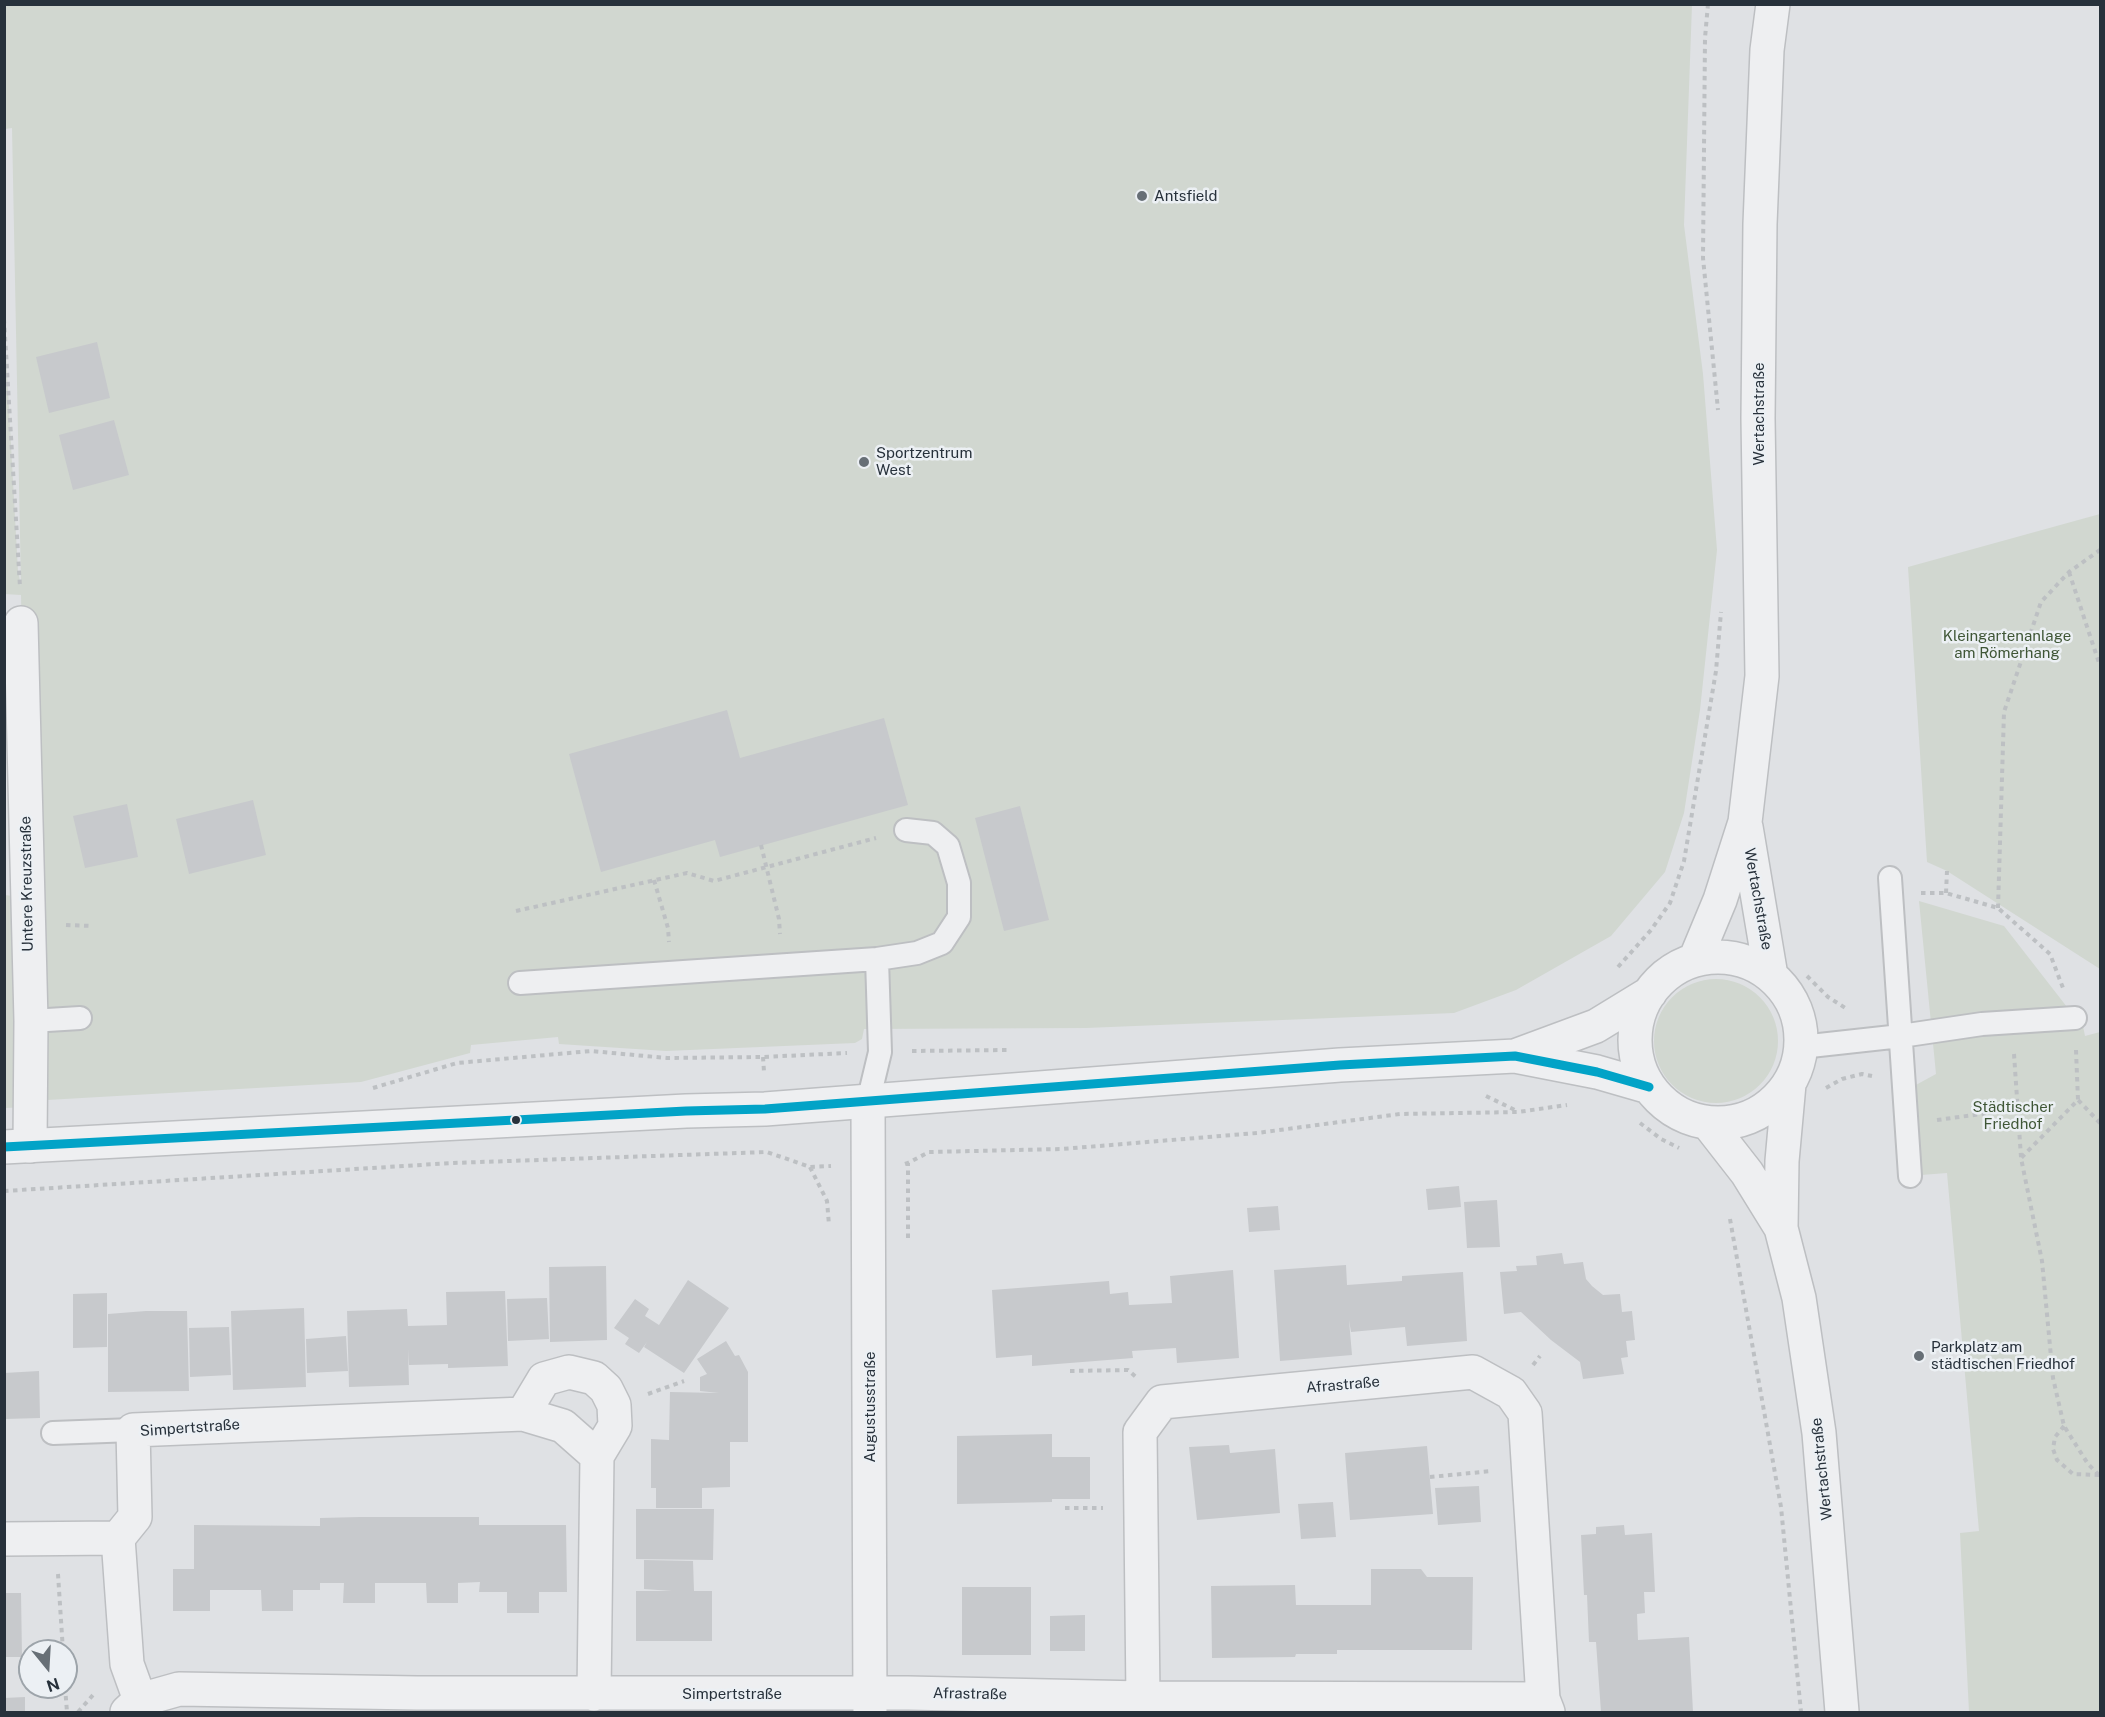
<!DOCTYPE html>
<html>
<head>
<meta charset="utf-8">
<style>
  body { margin:0 }
  #map { position:relative; width:2105px; height:1717px; overflow:hidden; background:#dfe1e4; font-family:"Public Sans",sans-serif }
  canvas { display:block }
  .frame { position:absolute; inset:0; border:6px solid #27313b; pointer-events:none }
  .north { position:absolute; left:18px; top:1639px; width:60px; height:60px; box-sizing:border-box; background:#ecf0f4; border:2px solid #9da4aa; border-radius:50%; rotate:162deg; font-size:16px; font-weight:700; line-height:24px; text-align:center; color:#27313b }
  .north::after { content:''; display:block; margin:auto; width:21px; height:27px; background:#676f76; clip-path:polygon(50% 0,100% 100%,50% 72%,0 100%) }
</style>
</head>
<body>
<div id="map">
<canvas width="2105" height="1717"></canvas>
<div class="frame"></div>
<div class="north">N</div>
</div>
<script>
const g = document.querySelector('canvas').getContext('2d');
g.lineJoin = 'round';
function fill(path, color) {
  g.fillStyle = color;
  g.fill(path, 'evenodd');
}
function toPath(rows) {
  const path = new Path2D();
  for (const r of rows) {
    if (r.length === 3) {
      path.moveTo(r[0] + r[2], r[1]);
      path.arc(r[0], r[1], r[2], 0, 2 * Math.PI);
      continue;
    }
    path.moveTo(r[0], r[1]);
    for (let i = 2; i < r.length; i += 2) path.lineTo(r[i], r[i + 1]);
  }
  return path;
}
function stroke(path, color, width, dash) {
  g.strokeStyle = color;
  g.lineWidth = width;
  g.lineCap = dash ? 'butt' : 'round';
  g.setLineDash(dash || []);
  g.stroke(path);
}
function drawText(font, color, halo, rows, align = 'center') {
  g.font = font + ' "Public Sans",sans-serif';
  g.lineWidth = 5;
  g.setLineDash([]);
  g.textBaseline = 'middle';
  g.strokeStyle = halo;
  g.fillStyle = color;
  for (const [text, x, y, turn = 0] of rows) {
    g.save();
    g.translate(x, y);
    g.rotate((+turn || 0) * Math.PI / 180);
    g.textAlign = isNaN(turn) ? turn : align;
    if (halo) g.strokeText(text, 0, 0);
    g.fillText(text, 0, 0);
    g.restore();
  }
}
const green = toPath([
  [5,5,1692,5,1684,225,1703,374,1717,550,1700,710,1684,813,1665,872,1611,936,1516,990,1454,1013,1086,1028,864,1029,862,1039,855,1043,666,1051,559,1044,558,1037,471,1045,470,1053,361,1082,47,1100,45,1082,30,1107,5,1108,5,895,27,898,21,595,4,594,4,319,18,571,21,586,12,128,5,129],
  [2100,514,2100,969,1947,871,1927,862,1908,567],
  [1919,901,2004,926,2067,1007,2079,1006,2085,1036,2100,1032,2100,1712,1969,1712,1960,1533,1979,1531,1947,1173,1921,1175,1914,1086,1936,1074],
  [1716,1041,62]
]);
const building = toPath([
  [97,342,110,398,49,413,36,357],
  [114,420,129,475,73,490,59,435],
  [727,710,740,758,884,718,908,805,720,857,715,840,601,872,569,754],
  [253,800,266,855,189,874,176,819],
  [127,804,138,857,85,868,73,816],
  [1020,806,1049,920,1004,931,975,818],
  [1459,1186,1461,1207,1428,1210,1426,1189],
  [1497,1200,1500,1247,1467,1248,1464,1202],
  [1278,1206,1280,1230,1249,1232,1247,1208],
  [1562,1253,1564,1264,1583,1262,1586,1279,1592,1286,1603,1295,1620,1294,1622,1312,1632,1311,1635,1340,1626,1341,1628,1357,1621,1358,1624,1374,1583,1379,1580,1362,1551,1340,1521,1312,1504,1314,1500,1272,1517,1271,1516,1266,1537,1265,1536,1256],
  [1346,1265,1347,1285,1402,1281,1402,1276,1463,1272,1467,1341,1407,1346,1405,1327,1351,1332,1349,1320,1352,1355,1280,1361,1274,1270],
  [606,1266,607,1340,550,1342,549,1267],
  [1233,1270,1239,1358,1177,1363,1176,1348,1132,1351,1133,1358,1032,1366,1032,1355,996,1358,992,1290,1109,1281,1110,1294,1128,1292,1129,1305,1172,1303,1170,1276],
  [688,1280,729,1308,684,1373,644,1347,647,1342,639,1353,625,1344,629,1338,614,1328,635,1299,649,1309,645,1316,659,1325],
  [505,1291,508,1366,448,1368,448,1364,409,1365,408,1349,409,1385,349,1387,347,1311,407,1309,408,1326,447,1325,446,1292],
  [107,1293,107,1347,73,1348,73,1294],
  [547,1298,549,1339,508,1341,507,1299],
  [304,1308,306,1387,233,1390,231,1311],
  [146,1311,187,1311,189,1391,108,1392,108,1314],
  [229,1327,231,1375,190,1377,189,1328],
  [346,1336,348,1371,307,1373,306,1339],
  [726,1341,735,1356,739,1355,748,1372,748,1442,730,1442,730,1487,702,1488,702,1508,656,1508,656,1488,651,1488,651,1439,669,1440,670,1392,719,1393,700,1391,700,1377,707,1374,697,1359],
  [39,1371,40,1418,5,1419,4,1373],
  [1052,1434,1052,1457,1090,1457,1090,1499,1052,1499,1052,1502,957,1504,957,1436],
  [1229,1445,1230,1453,1275,1449,1280,1513,1197,1520,1189,1447],
  [1427,1446,1433,1514,1350,1520,1345,1453],
  [1479,1486,1481,1522,1438,1525,1435,1488],
  [1333,1502,1336,1537,1301,1539,1298,1504],
  [636,1509,714,1509,713,1560,636,1559],
  [360,1517,479,1517,479,1525,566,1525,567,1592,539,1592,539,1613,507,1613,507,1592,479,1592,480,1582,458,1583,458,1603,427,1603,426,1583,375,1583,375,1603,343,1603,344,1583,320,1583,320,1590,293,1590,293,1611,262,1611,261,1590,210,1590,210,1611,173,1611,173,1569,194,1569,194,1525,320,1526,320,1518],
  [1624,1525,1625,1535,1652,1533,1655,1592,1644,1592,1645,1613,1637,1614,1638,1640,1689,1637,1693,1712,1601,1712,1596,1642,1589,1642,1587,1595,1584,1595,1581,1535,1596,1534,1596,1527],
  [644,1560,693,1561,694,1591,712,1591,712,1641,636,1641,636,1591,672,1591,644,1589],
  [1371,1569,1421,1569,1427,1577,1473,1577,1472,1650,1337,1650,1337,1654,1296,1654,1295,1657,1212,1658,1211,1586,1295,1585,1296,1605,1371,1605],
  [962,1587,1031,1587,1031,1655,962,1655],
  [4,1593,21,1593,22,1657,4,1657],
  [1085,1615,1085,1651,1050,1651,1050,1616],
  [25,1697,25,1712,4,1712,4,1698]
]);
const path = toPath([
  [1708,4,1705,38,1703,258,1718,410],
  [4,319,20,587],
  [2069,572,2100,666],
  [761,845,779,919,780,934],
  [654,880,668,928,669,942],
  [1921,893,1946,893,1998,908,2050,954,2063,988],
  [1946,893,1947,871],
  [1998,908,2004,712,2041,602,2069,572,2100,550],
  [516,911,687,873,714,881,876,838],
  [66,925,92,926],
  [1618,967,1651,930,1670,903,1684,861,1716,671,1721,612],
  [1807,976,1828,997,1847,1009],
  [2076,1050,2078,1100],
  [912,1051,1009,1050],
  [2014,1054,2021,1157],
  [763,1057,764,1072],
  [373,1088,457,1063,591,1051,667,1058,763,1057,847,1053],
  [1826,1088,1842,1079,1862,1074,1872,1076],
  [1486,1096,1517,1111],
  [1937,1120,2018,1109],
  [1640,1123,1661,1139,1679,1148],
  [2100,1123,2078,1100,2021,1158,2042,1261,2053,1378,2064,1426,2088,1464,2100,1476],
  [905,1164,908,1163,929,1152,1062,1149,1257,1133,1400,1114,1518,1112,1567,1105],
  [810,1167,827,1201,829,1225],
  [4,1191,452,1163,767,1152,810,1167,831,1166],
  [1730,1219,1781,1507,1801,1712],
  [908,1238,908,1163],
  [1533,1365,1540,1356],
  [1070,1371,1128,1370,1136,1377],
  [648,1394,684,1381],
  [2064,1426,2055,1437,2053,1449,2057,1460,2073,1474,2099,1475],
  [1430,1477,1492,1471],
  [1065,1508,1103,1508],
  [58,1574,63,1651],
  [65,1687,67,1712],
  [78,1712,93,1695]
]);
const service = toPath([
  [1890,878,1910,1176],
  [520,983,877,959,917,953,942,943,959,917,959,883,948,846,933,833,906,830],
  [31,1021,80,1018],
  [1801,1047,1901,1036,1982,1024,2075,1018],
  [868,1102,880,1052,877,959],
  [53,1433,133,1430]
]);
const minor = toPath([
  [21,623,31,1021,30,1146],
  [868,1102,870,1712],
  [4,1539,118,1538],
  [594,1694,597,1456],
  [1143,1698,1140,1432,1162,1402,1473,1372,1511,1393,1525,1413,1543,1699],
  [140,1700,127,1664,118,1538,135,1517,133,1430,523,1414,563,1426,597,1456,615,1426,614,1405,606,1389,594,1378,569,1372,544,1379,523,1414],
  [127,1712,140,1700,179,1689,417,1693,908,1693,1143,1698,1543,1699,1548,1712]
]);
const tertiary = toPath([
  [1746,827,1771,976],
  [1718,1040,83],
  [1695,960,1720,900,1745,822,1762,676,1758,418,1760,224,1767,50,1773,4],
  [1515,1056,1596,1026,1650,993],
  [1789,1084,1782,1161,1781,1228,1799,1298,1819,1433,1842,1712],
  [1708,1123,1747,1173,1781,1228],
  [4,1147,686,1111,765,1109,1340,1065,1515,1056,1597,1072,1649,1087]
]);
const bus1 = toPath([
  [4,1147,686,1111,765,1109,1340,1065,1515,1056,1597,1072,1649,1087]
]);
const markers = [
  [1142,196,6,"#676f76"],
  [864,462,6,"#676f76"],
  [516,1120,5,"#27313b"],
  [1919,1356,6,"#676f76"]
];
const poiNames = [
  ["Antsfield",1154,196],
  ["Sportzentrum",876,453],
  ["West",876,470],
  ["Parkplatz am",1931,1347],
  ["städtischen Friedhof",1931,1364]
];
const streetNames = [
  ["Wertachstraße",1759,414,-90],
  ["Untere Kreuzstraße",27,884,-91],
  ["Wertachstraße",1758,899,80],
  ["Afrastraße",1343,1385,-5],
  ["Augustusstraße",870,1407,-90],
  ["Simpertstraße",190,1428,-4],
  ["Wertachstraße",1822,1469,-96],
  ["Simpertstraße",732,1694],
  ["Afrastraße",970,1694,1]
];
const parkNames = [
  ["Kleingartenanlage",2007,636],
  ["am Römerhang",2007,653],
  ["Städtischer",2013,1107],
  ["Friedhof",2013,1124]
];
fill(green, '#d1d7d0');
fill(building, '#c7c9cc');
stroke(service, '#bdbfc2', 26);
stroke(minor, '#bdbfc2', 36);
stroke(tertiary, '#bdbfc2', 36);
stroke(path, '#bdc0c3', 4, [4.5, 4.5]);
stroke(service, '#eeeff1', 22);
stroke(minor, '#eeeff1', 33);
stroke(tertiary, '#eeeff1', 33);
stroke(bus1, '#02a3c7', 9);
for (const [x, y, r, color] of markers) {
  const dot = new Path2D();
  dot.arc(x, y, r, 0, 2 * Math.PI);
  g.fillStyle = color;
  g.fill(dot);
  stroke(dot, '#ecf0f4', 2);
}
drawText('15px', '#27313b', '#ecf0f4', poiNames, 'left');
drawText('15px', '#27313b', '#ecf0f4', streetNames);
drawText('15px', '#3f5636', '#ecf0f4', parkNames);
</script>
</body>
</html>
